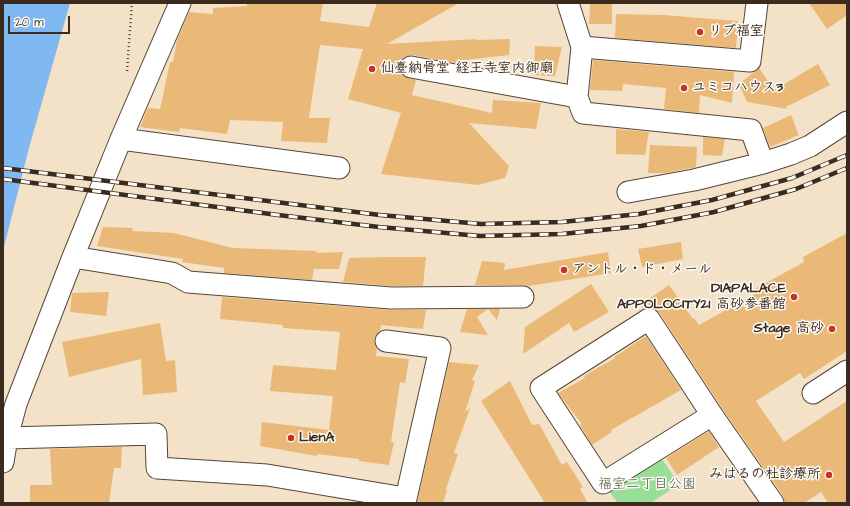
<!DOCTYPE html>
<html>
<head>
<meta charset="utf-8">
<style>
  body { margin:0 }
  #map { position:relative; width:850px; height:506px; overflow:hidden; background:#f3e2c7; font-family:"Architects Daughter",sans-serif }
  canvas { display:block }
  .frame { position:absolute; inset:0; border:4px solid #3b2a1e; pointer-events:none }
  .scale { position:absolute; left:8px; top:16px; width:62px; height:18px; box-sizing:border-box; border:2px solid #3b2a1e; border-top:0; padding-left:5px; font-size:12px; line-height:14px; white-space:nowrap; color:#3b2a1e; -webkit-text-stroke:3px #fdfcf7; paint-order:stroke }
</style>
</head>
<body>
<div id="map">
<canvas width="850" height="506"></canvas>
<div class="frame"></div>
<div class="scale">20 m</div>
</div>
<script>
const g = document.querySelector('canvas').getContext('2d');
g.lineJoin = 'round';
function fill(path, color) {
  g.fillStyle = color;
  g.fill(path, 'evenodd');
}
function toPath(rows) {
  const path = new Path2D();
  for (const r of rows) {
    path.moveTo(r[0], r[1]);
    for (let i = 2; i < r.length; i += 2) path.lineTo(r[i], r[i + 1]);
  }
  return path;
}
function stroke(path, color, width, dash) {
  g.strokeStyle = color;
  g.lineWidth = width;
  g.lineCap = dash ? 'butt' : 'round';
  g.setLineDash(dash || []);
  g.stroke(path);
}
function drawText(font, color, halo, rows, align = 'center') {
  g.font = font + ' "Architects Daughter","Klee One",sans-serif';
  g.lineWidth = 3;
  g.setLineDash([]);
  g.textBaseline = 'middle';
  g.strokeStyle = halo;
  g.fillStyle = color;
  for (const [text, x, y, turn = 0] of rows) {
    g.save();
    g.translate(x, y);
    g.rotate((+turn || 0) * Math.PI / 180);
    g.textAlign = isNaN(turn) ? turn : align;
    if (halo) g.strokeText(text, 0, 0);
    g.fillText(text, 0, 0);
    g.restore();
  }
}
const green = toPath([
  [660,456,679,484,651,503,618,503,608,490]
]);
const water = toPath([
  [3,3,70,3,29,148,3,251]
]);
const building = toPath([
  [323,3,320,21,369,27,377,3,459,3,387,44,477,39,476,40,510,39,509,55,456,61,456,63,413,55,407,56,402,59,399,65,400,71,403,76,416,80,412,95,492,113,493,100,541,103,536,129,469,123,509,166,505,178,478,185,381,174,401,113,348,99,363,49,320,45,309,118,330,118,327,143,281,141,283,122,230,120,227,134,180,128,179,132,140,127,148,108,160,109,170,62,173,62,177,40,189,12,213,14,213,8,247,6,247,4],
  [590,3,612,3,612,24,589,24],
  [809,3,847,3,847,15,827,29],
  [616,14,663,15,738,21,736,48,615,38],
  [535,46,562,47,555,76,534,75],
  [593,60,734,72,732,103,700,95,699,113,664,109,666,88,623,84,622,91,590,90],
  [818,64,830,85,786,107,787,109,747,102,739,84,759,68,774,90],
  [791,115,799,135,770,147,763,128],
  [616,129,649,132,645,155,616,154],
  [703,137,725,139,722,156,703,155],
  [650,145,697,147,696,167,667,173,648,173],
  [103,227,133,228,132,231,174,233,233,248,317,251,316,253,343,252,339,269,314,269,312,280,224,273,224,268,182,262,183,259,97,246],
  [847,233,847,351,804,379,800,373,756,401,784,442,847,401,847,503,828,503,821,492,804,503,785,503,783,496,722,408,659,312,654,308,647,308,643,303,669,285,693,319,694,318,699,325,755,294,753,290,804,262,803,257],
  [681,242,683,259,642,267,638,249],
  [608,252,611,273,529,286,523,285,475,285,482,261,505,263,504,270],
  [387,257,426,257,423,286,391,286,343,282,349,258],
  [591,284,609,312,574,332,569,323,523,354,525,327],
  [109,292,106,316,70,312,72,293],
  [222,297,390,310,426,310,423,329,381,325,380,331,376,334,374,339,375,345,377,349,376,356,409,359,405,383,400,382,391,442,394,442,389,465,359,461,359,459,317,454,317,456,260,446,262,422,329,430,333,396,270,391,273,365,336,370,340,332,283,328,283,325,220,319],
  [467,309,488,309,477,317,488,335,460,332],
  [488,309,500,309,497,320],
  [160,323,166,361,175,360,177,392,143,395,141,359,69,377,62,342],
  [646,336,681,390,611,430,612,432,592,445,580,425,582,424,558,393,585,378,584,376,615,358,614,357],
  [449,362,479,365,472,380,475,381,465,412,470,408,454,453,458,454,446,489,447,490,443,503,417,503],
  [510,381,532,425,539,424,562,465,567,462,583,487,580,489,588,503,545,503,481,401],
  [709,431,719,447,677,475,666,458],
  [122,447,121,468,114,468,109,503,30,503,30,485,52,485,50,449]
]);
const path = toPath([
  [127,71,132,3]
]);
const minor = toPath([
  [582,47,750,61,757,3],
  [411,67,577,97,582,47,568,3],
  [577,97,583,113,751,130,763,163],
  [121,139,339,168],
  [628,192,694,180,763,163,791,154,810,146,847,122],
  [73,257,172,273,188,282,391,298,523,297],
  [386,341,440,348,405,503],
  [813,393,847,371],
  [712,415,603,483,541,388,649,319,712,415,773,503],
  [7,438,156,434,157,468,267,475,405,498],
  [3,462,7,438,16,404,73,257,121,139,180,3]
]);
const rail = toPath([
  [3,168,380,215,481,224,562,222,639,214,712,200,792,178,847,155],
  [3,179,278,215,379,227,480,236,562,234,641,226,714,212,796,189,847,168]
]);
const markers = [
  [700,32,4,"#c8321e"],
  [372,69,4,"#c8321e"],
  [684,88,4,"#c8321e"],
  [564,270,4,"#c8321e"],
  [794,297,4,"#c8321e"],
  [832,329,4,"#c8321e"],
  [291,438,4,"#c8321e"],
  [829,475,4,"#c8321e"]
];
const poiNames = [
  ["リブ福室",708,32],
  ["仙臺納骨堂 経王寺室内御廟",380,69],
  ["ユミコハウス3",692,88],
  ["アントル・ド・メール",572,270],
  ["DIAPALACE",786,289,"right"],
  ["APPOLOCITY21 高砂参番館",786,305,"right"],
  ["Stage 高砂",824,329,"right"],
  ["LienA",299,438],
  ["みはるの杜診療所",821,475,"right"]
];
const parkNames = [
  ["福室二丁目公園",647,485]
];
fill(green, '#98de98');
fill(water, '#80b9f1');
fill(building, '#eab977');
stroke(minor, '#574637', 23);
stroke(path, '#574637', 2.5, [1, 3]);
stroke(minor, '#fff', 21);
stroke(rail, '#3b2a1e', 4.5);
stroke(rail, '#fdfcf7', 3, [9]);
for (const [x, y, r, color] of markers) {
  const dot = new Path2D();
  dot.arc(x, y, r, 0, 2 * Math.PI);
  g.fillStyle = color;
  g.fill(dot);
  stroke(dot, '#fdfcf7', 1.5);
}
drawText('bold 14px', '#3b2a1e', '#fdfcf7', poiNames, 'left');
drawText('14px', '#52573c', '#fdfcf7', parkNames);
</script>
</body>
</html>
